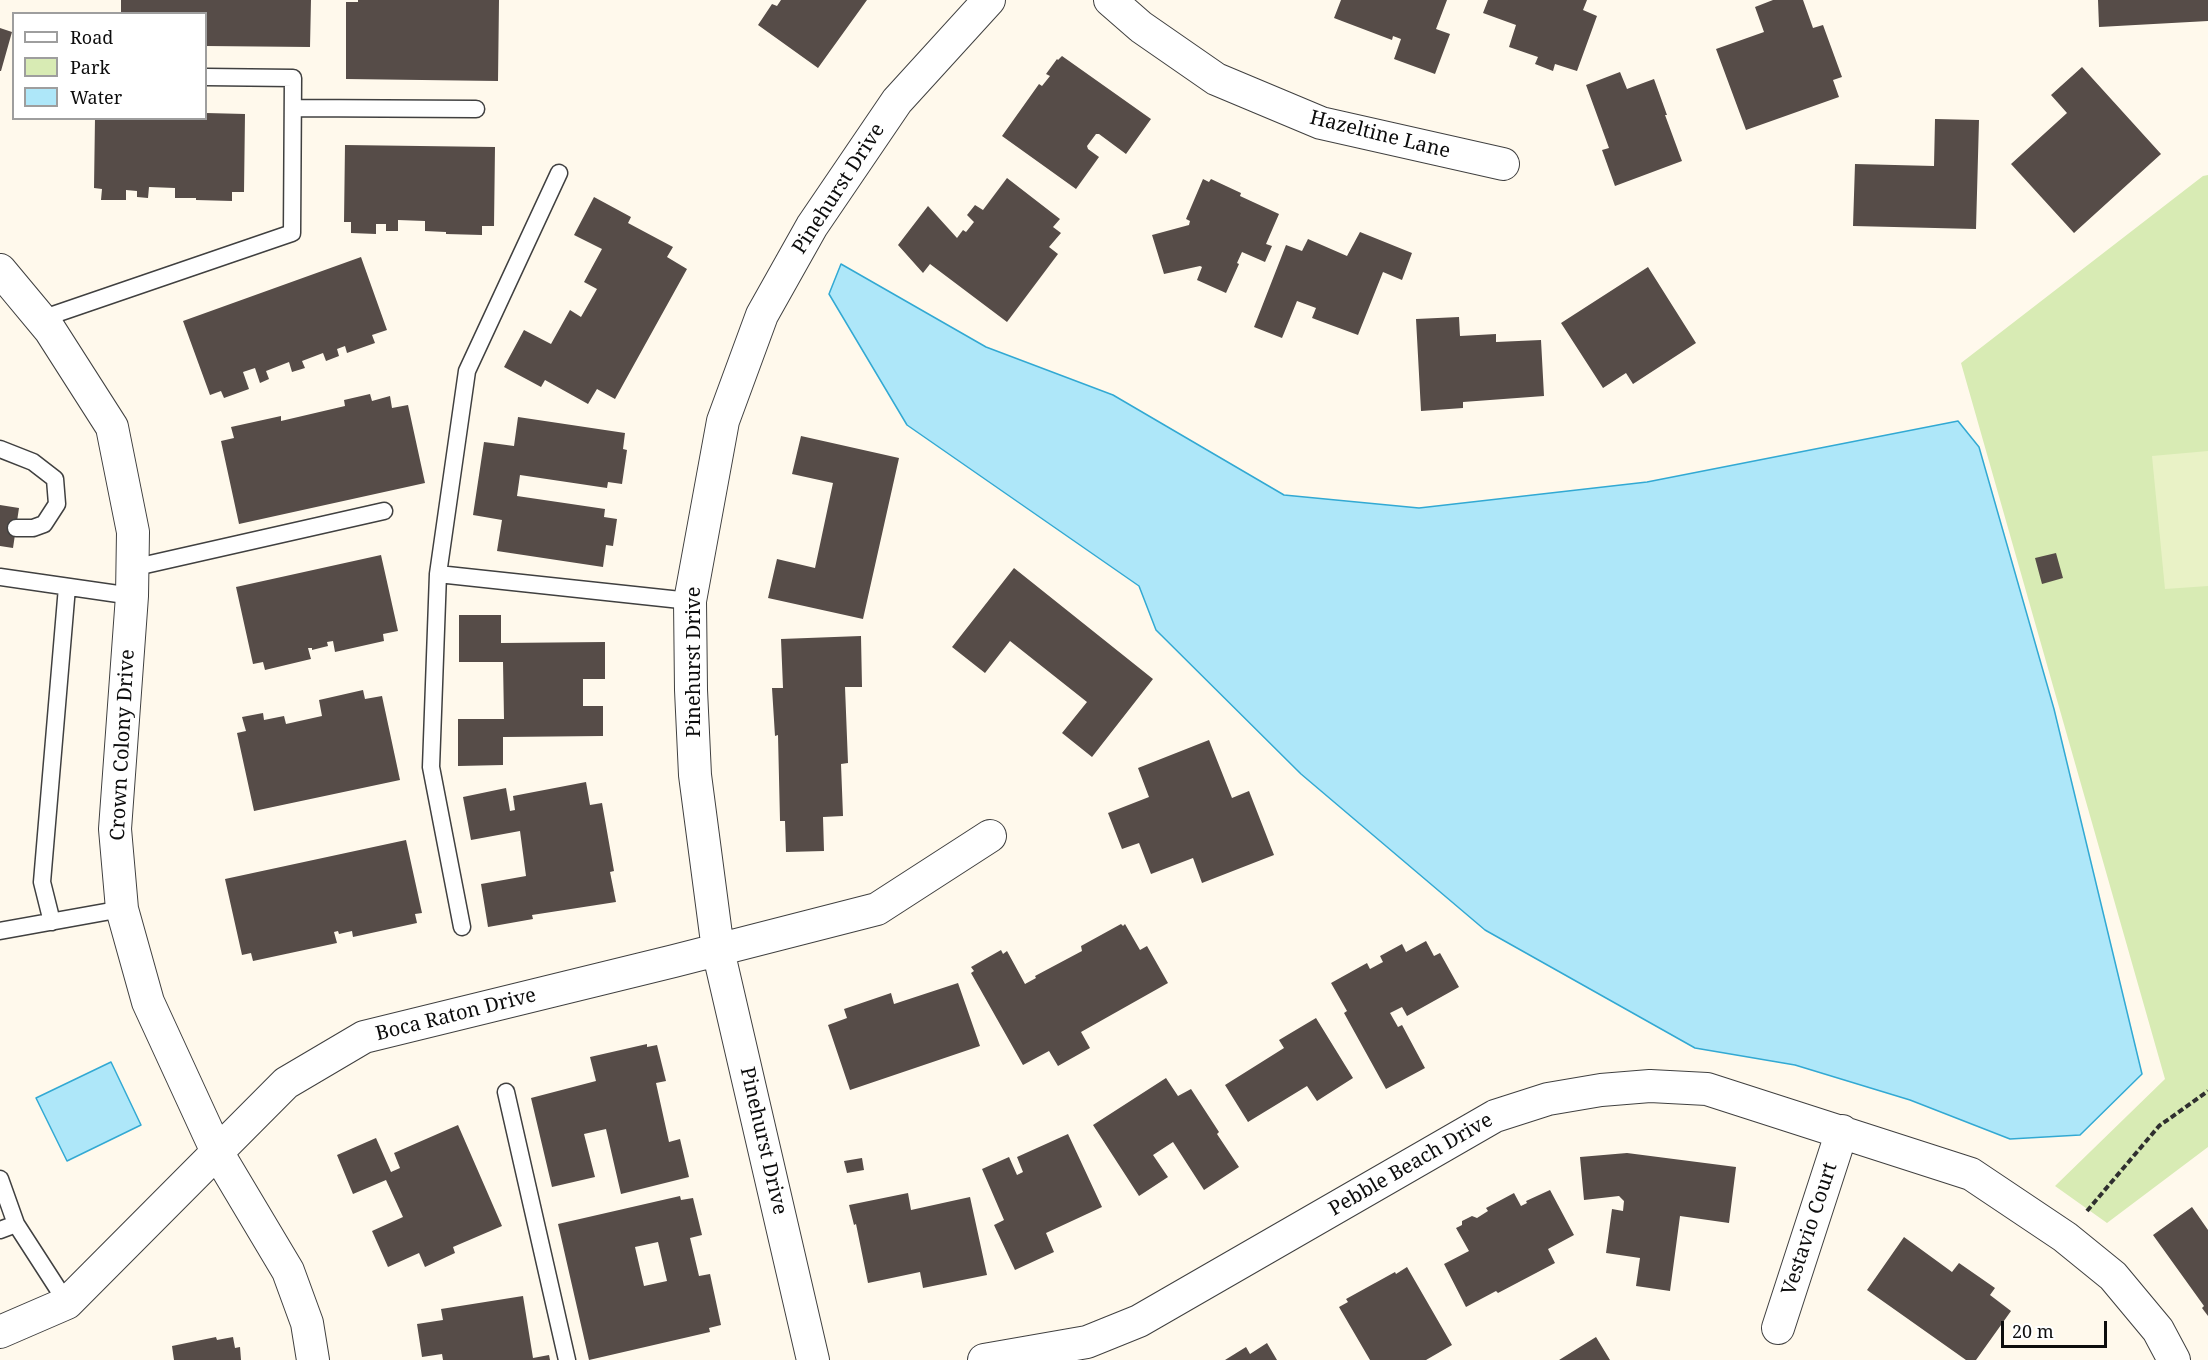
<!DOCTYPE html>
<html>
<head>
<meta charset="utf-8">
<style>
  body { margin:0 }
  #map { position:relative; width:2208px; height:1360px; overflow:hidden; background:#fff9ec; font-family:"Noto Serif",serif }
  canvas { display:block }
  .legend { position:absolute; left:12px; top:12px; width:195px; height:108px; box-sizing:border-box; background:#fff; border:2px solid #9e9e9e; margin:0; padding:8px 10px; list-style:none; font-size:18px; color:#0d0d0d }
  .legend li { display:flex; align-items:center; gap:12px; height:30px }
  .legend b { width:30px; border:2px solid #9e9e9e }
  .scale { position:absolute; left:2001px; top:1321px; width:106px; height:27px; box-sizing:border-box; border:3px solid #0d0d0d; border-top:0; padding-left:8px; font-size:18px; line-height:21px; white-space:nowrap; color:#0d0d0d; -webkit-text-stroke:4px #fff; paint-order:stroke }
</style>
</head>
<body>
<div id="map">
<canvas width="2208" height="1360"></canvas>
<ul class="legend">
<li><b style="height:8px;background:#fff"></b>Road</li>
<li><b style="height:16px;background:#d8ebb4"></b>Park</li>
<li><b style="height:16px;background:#aee7f9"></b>Water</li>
</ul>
<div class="scale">20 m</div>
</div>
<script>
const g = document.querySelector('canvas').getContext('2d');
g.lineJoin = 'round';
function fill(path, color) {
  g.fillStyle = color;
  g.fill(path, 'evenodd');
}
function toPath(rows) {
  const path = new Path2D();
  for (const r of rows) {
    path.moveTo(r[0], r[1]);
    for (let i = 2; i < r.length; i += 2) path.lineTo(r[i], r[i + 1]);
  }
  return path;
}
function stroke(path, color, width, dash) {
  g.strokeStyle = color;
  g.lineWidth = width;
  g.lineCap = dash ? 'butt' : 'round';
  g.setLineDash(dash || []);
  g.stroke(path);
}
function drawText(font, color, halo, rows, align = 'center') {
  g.font = font + ' "Noto Serif",serif';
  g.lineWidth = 6;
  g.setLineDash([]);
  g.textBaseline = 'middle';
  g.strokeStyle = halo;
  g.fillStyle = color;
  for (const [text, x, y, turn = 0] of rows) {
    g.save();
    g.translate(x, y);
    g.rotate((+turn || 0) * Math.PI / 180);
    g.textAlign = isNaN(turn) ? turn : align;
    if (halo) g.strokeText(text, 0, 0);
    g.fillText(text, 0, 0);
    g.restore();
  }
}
const green = toPath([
  [2208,175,2208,1147,2107,1223,2055,1186,2165,1079,1961,363,2203,176]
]);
const pitch = toPath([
  [2208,451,2208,586,2165,589,2152,456]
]);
const water = toPath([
  [841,264,986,347,1113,395,1284,495,1419,508,1647,482,1958,421,1979,447,2054,709,2142,1074,2080,1135,2010,1139,1910,1100,1795,1065,1695,1048,1485,930,1301,774,1156,630,1139,586,907,425,829,294,841,264],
  [111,1062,141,1125,67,1161,36,1098,111,1062]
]);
const building = toPath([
  [121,0,311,0,310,47,206,46,206,14,121,14],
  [358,0,499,0,498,81,346,79,346,2,358,2],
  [781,0,867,0,818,68,758,25,772,4,777,6],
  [1341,0,1447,0,1436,29,1450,34,1435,74,1394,59,1401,39,1393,36,1392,40,1334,18],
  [1488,0,1587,0,1583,10,1597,16,1577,71,1555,64,1553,71,1535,64,1538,57,1509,47,1516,25,1483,13],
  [1773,0,1803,0,1813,28,1823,25,1842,77,1833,80,1839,97,1746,130,1716,49,1764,32,1755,7],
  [2098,0,2208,0,2208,21,2099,27],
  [0,28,12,32,1,71,0,71],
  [1062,56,1151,119,1126,154,1099,134,1096,134,1087,146,1088,149,1099,157,1076,189,1002,136,1039,84,1042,86,1050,76,1046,74,1057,59,1058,60],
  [2082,67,2161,154,2074,233,2011,164,2067,113,2051,95],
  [1620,72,1627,89,1654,79,1667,115,1665,115,1682,161,1615,186,1602,150,1609,148,1586,85],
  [206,113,245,114,244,192,232,192,232,201,196,200,196,198,175,198,175,188,149,187,148,198,137,197,137,191,126,190,126,200,101,200,102,189,94,188,95,118,206,118],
  [1935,119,1979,120,1976,229,1853,226,1855,164,1934,166],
  [345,145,495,147,494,226,482,226,482,235,446,234,446,232,425,231,425,221,398,220,398,231,386,231,386,224,376,224,376,234,351,233,351,222,344,222],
  [1007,178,1060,219,1053,227,1061,233,1049,247,1058,254,1007,322,930,264,923,273,898,245,928,206,957,238,963,230,966,232,974,222,967,215,975,205,983,210],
  [1203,179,1209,182,1211,179,1241,193,1240,196,1279,214,1266,244,1272,246,1265,262,1242,252,1237,263,1239,264,1226,293,1197,280,1202,267,1200,266,1164,274,1152,235,1189,225,1190,221,1186,219],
  [594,197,631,217,628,223,673,247,667,257,687,269,615,399,597,389,588,404,545,380,541,387,504,367,524,330,551,344,570,310,581,317,597,289,584,282,602,249,574,235],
  [1360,232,1412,253,1402,280,1383,272,1358,335,1312,318,1316,308,1297,301,1282,338,1254,327,1286,245,1302,251,1308,239,1347,256],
  [361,257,387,330,372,335,375,343,347,353,345,346,337,349,339,356,326,361,323,353,302,361,305,368,292,372,289,362,266,371,269,379,260,383,255,368,243,372,249,389,224,398,221,391,210,395,183,321],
  [1648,267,1696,343,1633,384,1626,373,1603,388,1561,323],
  [1459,317,1460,336,1496,334,1496,342,1541,340,1544,396,1463,402,1463,408,1421,411,1416,319],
  [370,394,372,401,390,396,392,408,408,405,425,483,239,524,221,441,234,438,231,427,281,416,281,421,345,406,344,400],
  [518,417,625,433,623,449,627,450,622,484,608,482,607,488,520,475,517,496,605,509,604,517,617,519,613,546,606,545,603,567,497,551,502,520,473,515,484,442,514,446],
  [801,436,899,458,863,619,768,598,777,559,815,568,833,483,792,474],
  [0,505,19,508,13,548,0,546],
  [2056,553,2063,578,2042,584,2035,558],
  [381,555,398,631,383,634,384,641,335,652,333,641,327,642,328,646,312,650,312,648,308,648,311,659,265,670,263,662,253,664,236,587],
  [1014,568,1153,679,1092,757,1062,733,1087,702,1010,641,985,673,952,647],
  [459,615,501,615,501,643,605,642,605,679,583,679,583,706,603,706,603,736,503,737,503,765,458,766,458,719,504,719,503,662,459,662],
  [861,636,862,687,845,687,848,763,841,764,843,816,823,817,824,851,786,852,785,821,780,821,778,735,775,736,772,688,783,688,781,639],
  [363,690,365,699,382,696,400,780,254,811,237,733,246,731,242,717,263,713,264,720,284,716,286,724,322,716,319,700],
  [1209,740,1232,798,1249,791,1274,855,1202,883,1193,858,1151,874,1139,843,1122,849,1108,813,1149,797,1138,768],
  [586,782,590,805,602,803,614,871,610,872,616,902,532,915,533,919,488,927,481,884,526,876,520,831,471,840,463,797,506,788,510,811,515,810,513,796],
  [406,840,422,913,415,914,417,923,353,937,352,931,339,934,338,931,334,932,337,943,253,961,251,953,242,955,225,879],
  [1121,924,1123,926,1125,924,1140,950,1147,946,1168,983,1081,1032,1090,1048,1058,1066,1049,1051,1023,1065,971,973,974,971,971,967,1001,950,1003,954,1007,951,1025,984,1036,978,1035,976,1082,951,1081,946],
  [1426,941,1434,956,1440,953,1459,987,1407,1016,1402,1007,1390,1013,1398,1027,1402,1025,1425,1068,1386,1089,1344,1013,1347,1011,1331,983,1367,963,1370,969,1383,962,1380,956,1402,944,1406,952],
  [958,983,980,1046,850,1090,828,1025,847,1018,844,1009,891,993,894,1004],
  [1316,1018,1353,1078,1317,1101,1307,1086,1248,1122,1225,1085,1284,1048,1279,1040],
  [647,1044,647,1047,657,1045,666,1081,656,1083,669,1142,680,1139,689,1177,621,1194,606,1129,584,1134,595,1177,552,1187,531,1098,596,1081,590,1057],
  [1166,1078,1178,1096,1191,1089,1219,1132,1217,1134,1239,1167,1204,1190,1173,1142,1153,1155,1168,1177,1139,1196,1093,1125],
  [458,1125,502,1226,453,1247,455,1253,425,1267,419,1253,388,1267,372,1231,403,1217,386,1180,353,1194,337,1155,376,1138,391,1172,400,1168,394,1153],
  [1068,1134,1102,1207,1046,1233,1054,1252,1015,1270,994,1225,1004,1220,982,1169,1009,1157,1017,1175,1023,1172,1017,1157],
  [1627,1153,1736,1167,1729,1223,1680,1216,1670,1291,1636,1286,1640,1258,1606,1253,1612,1209,1623,1211,1624,1201,1619,1196,1584,1200,1580,1157],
  [862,1158,864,1170,847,1173,844,1161],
  [1550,1190,1574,1235,1548,1249,1555,1263,1498,1293,1496,1291,1466,1307,1444,1264,1469,1251,1456,1228,1462,1225,1462,1221,1472,1216,1477,1218,1488,1211,1486,1208,1514,1193,1521,1206,1527,1203,1526,1201],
  [908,1193,911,1210,970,1197,987,1275,923,1288,920,1272,868,1283,856,1224,854,1225,849,1205],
  [680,1196,681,1200,693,1198,702,1235,690,1238,699,1276,710,1274,721,1325,709,1328,710,1332,589,1360,558,1224],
  [658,1242,667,1281,644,1286,635,1247],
  [2192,1207,2208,1230,2208,1316,2202,1308,2204,1306,2153,1235],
  [1904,1237,1952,1272,1959,1263,1995,1288,1990,1295,2011,1311,1976,1360,1966,1360,1867,1290],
  [1407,1267,1452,1345,1426,1360,1370,1360,1339,1307,1348,1302,1346,1299,1395,1272,1396,1274],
  [523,1296,533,1358,549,1355,550,1360,443,1360,442,1354,422,1357,417,1324,443,1320,441,1309],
  [216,1337,217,1340,233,1337,235,1348,240,1347,241,1360,174,1360,172,1346],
  [1596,1337,1610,1360,1559,1360],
  [1267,1343,1277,1360,1225,1360,1246,1347,1250,1354]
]);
const path = toPath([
  [2087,1211,2159,1126,2208,1091]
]);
const lane = toPath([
  [293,108,476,109],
  [41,319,292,233,293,78,206,77],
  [0,449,33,462,55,479,57,504,44,524,33,528,16,528],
  [132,568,384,511],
  [438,574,690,601],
  [0,577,132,596],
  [52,922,42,882,67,587],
  [462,927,431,767,438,574,467,371,559,173],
  [0,931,122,909],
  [506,1092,567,1360],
  [0,1179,16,1224,67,1303],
  [0,1230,16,1224]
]);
const street = toPath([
  [1110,0,1141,27,1216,79,1321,123,1503,164],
  [0,270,50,330,112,427,133,532,132,596,115,829,122,909,148,1002,217,1152,288,1271,307,1323,313,1360],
  [1778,1328,1842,1131],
  [0,1332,67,1303,286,1083,364,1037,674,961,877,909,990,836],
  [813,1360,718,950,695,775,691,690,690,601,723,421,762,315,812,226,897,101,989,0],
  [984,1360,1087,1342,1139,1321,1495,1116,1548,1099,1601,1090,1650,1086,1707,1089,1971,1174,2065,1237,2113,1276,2158,1330,2174,1360]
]);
const streetNames = [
  ["Hazeltine Lane",1380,135,14],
  ["Pinehurst Drive",839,189,-57],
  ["Pinehurst Drive",694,662,-90],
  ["Crown Colony Drive",123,745,-87],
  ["Boca Raton Drive",456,1015,-14],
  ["Pinehurst Drive",763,1141,77],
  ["Pebble Beach Drive",1411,1165,-30],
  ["Vestavio Court",1810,1229,-72]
];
fill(green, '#d8ebb4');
fill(pitch, '#e9f2c6');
fill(water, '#aee7f9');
stroke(water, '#32a9d3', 1.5);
fill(building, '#564c48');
stroke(lane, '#404040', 19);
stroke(street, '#404040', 34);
stroke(path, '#2f2f2f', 4, [6, 3]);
stroke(lane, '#fff', 16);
stroke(street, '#fff', 32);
drawText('20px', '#0d0d0d', '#fff', streetNames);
</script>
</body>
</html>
